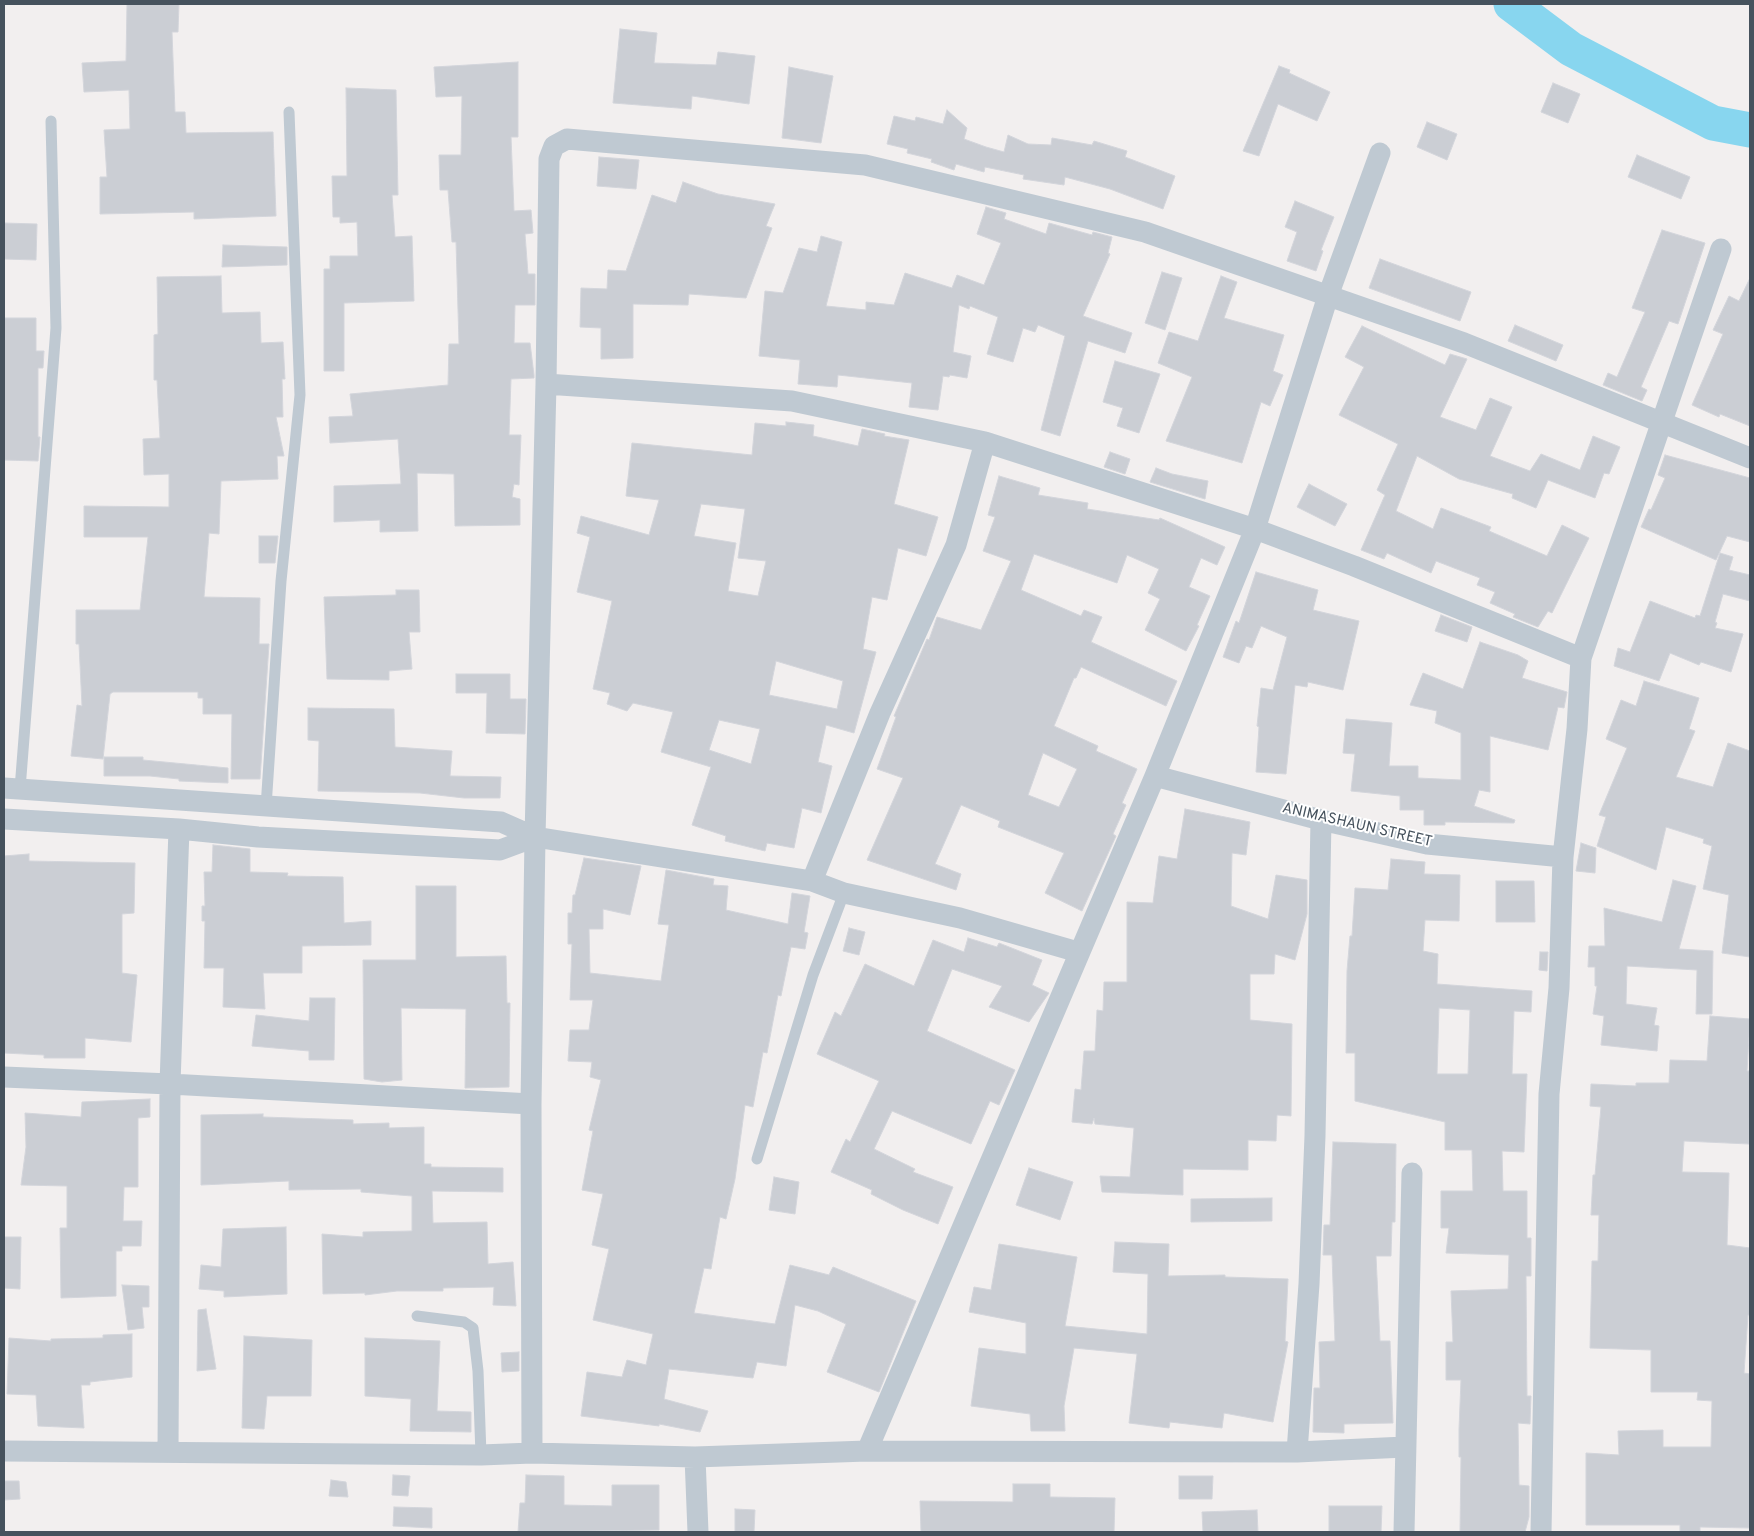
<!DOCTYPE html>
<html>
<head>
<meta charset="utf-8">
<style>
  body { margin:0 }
  #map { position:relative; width:1754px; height:1536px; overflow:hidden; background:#f2efef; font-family:Overpass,sans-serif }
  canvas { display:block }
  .frame { position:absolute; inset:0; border:5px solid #46525d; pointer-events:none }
</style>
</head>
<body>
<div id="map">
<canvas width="1754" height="1536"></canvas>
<div class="frame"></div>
</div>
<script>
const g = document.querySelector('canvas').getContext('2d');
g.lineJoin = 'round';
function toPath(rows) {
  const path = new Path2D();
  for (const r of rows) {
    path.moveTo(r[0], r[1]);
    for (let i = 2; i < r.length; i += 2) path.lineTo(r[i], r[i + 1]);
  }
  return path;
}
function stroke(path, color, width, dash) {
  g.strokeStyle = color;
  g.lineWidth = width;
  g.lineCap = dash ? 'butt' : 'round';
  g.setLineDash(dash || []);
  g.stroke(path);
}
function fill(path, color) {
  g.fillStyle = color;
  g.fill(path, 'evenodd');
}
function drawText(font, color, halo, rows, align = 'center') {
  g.font = font + ' Overpass,sans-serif';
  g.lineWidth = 4;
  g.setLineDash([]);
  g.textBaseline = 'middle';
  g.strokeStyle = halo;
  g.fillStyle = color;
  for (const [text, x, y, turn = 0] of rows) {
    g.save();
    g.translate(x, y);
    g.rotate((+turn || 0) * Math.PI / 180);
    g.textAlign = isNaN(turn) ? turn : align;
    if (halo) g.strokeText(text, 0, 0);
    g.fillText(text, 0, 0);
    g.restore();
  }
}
const river = toPath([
  [1511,4,1571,49,1713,123,1750,130]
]);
const building = toPath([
  [127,4,179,4,178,32,172,32,175,112,185,112,186,133,273,132,276,216,194,219,194,212,100,214,100,177,107,177,104,130,130,129,129,90,84,92,82,63,126,61,127,4],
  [620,29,657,33,654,63,716,65,718,52,755,56,749,104,692,96,691,109,613,103,620,29],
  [518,62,518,137,511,137,514,211,531,210,533,233,525,234,528,274,535,274,535,305,515,305,514,343,530,343,534,375,534,378,511,379,509,435,521,435,519,485,514,484,512,497,520,499,520,525,455,526,454,474,417,473,418,531,380,532,380,520,334,522,334,486,401,484,398,439,330,443,329,417,353,416,350,394,448,385,449,344,459,344,456,242,452,242,448,190,440,190,439,155,461,155,462,96,436,97,434,67,518,62],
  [1279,66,1290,70,1289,73,1330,92,1317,121,1278,104,1259,156,1243,151,1279,66],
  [789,67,833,76,821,143,782,138,789,67],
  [1553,83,1580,94,1568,123,1541,112,1553,83],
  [346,88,396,90,398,195,392,195,395,237,412,236,414,301,344,303,344,371,324,371,324,269,330,269,330,256,358,256,357,222,340,223,340,217,333,217,332,176,347,176,346,88],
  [947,110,967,128,964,139,986,147,1004,152,1008,135,1028,144,1051,145,1052,138,1092,145,1094,141,1127,151,1125,157,1175,176,1163,209,1110,189,1065,177,1064,185,1023,179,1024,175,985,167,984,172,956,164,954,170,931,162,932,159,907,153,908,149,887,144,894,116,915,121,916,117,943,124,947,110],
  [1427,122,1457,134,1447,160,1417,147,1427,122],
  [1637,155,1690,177,1681,199,1628,177,1637,155],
  [599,157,639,160,636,189,597,186,599,157],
  [683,182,718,194,775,204,766,226,772,228,746,298,689,294,688,305,633,304,633,358,601,359,601,328,580,327,581,288,607,289,608,270,626,271,652,195,676,203,683,182],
  [1295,201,1334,217,1321,250,1323,251,1316,271,1287,261,1297,232,1285,227,1295,201],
  [986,207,1006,213,1004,219,1046,234,1049,223,1092,235,1093,232,1112,237,1108,253,1110,254,1083,316,1132,333,1125,353,1088,341,1060,436,1041,430,1065,336,1038,325,1035,332,1023,328,1013,362,987,354,998,317,970,306,969,309,959,305,953,352,971,356,967,378,950,375,949,377,943,376,938,410,909,407,912,383,838,375,837,387,798,384,800,360,759,356,765,291,783,293,799,248,817,252,821,236,842,242,826,306,866,310,866,302,894,305,905,273,952,288,957,275,984,285,1001,243,977,234,986,207],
  [4,223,37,224,36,260,4,259,4,223],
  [1662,230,1705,243,1678,324,1669,321,1641,387,1647,390,1642,401,1603,385,1608,373,1617,377,1645,312,1632,308,1662,230],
  [223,245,287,247,287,265,222,267,223,245],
  [1380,259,1471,292,1460,321,1369,288,1380,259],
  [1162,272,1182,278,1165,330,1145,323,1162,272],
  [221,276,222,313,260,312,261,343,283,342,285,379,282,379,283,417,276,417,284,456,277,456,278,479,221,481,219,534,209,533,204,597,260,598,259,644,269,644,260,779,231,779,232,714,203,714,203,698,198,698,198,692,113,692,110,694,103,759,71,756,77,705,82,706,79,644,76,644,76,610,140,610,148,537,84,537,84,506,169,507,169,474,144,475,143,439,160,438,157,380,154,380,154,335,158,334,157,277,221,276],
  [1221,276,1237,282,1224,318,1284,335,1273,371,1283,375,1270,406,1261,402,1242,463,1166,441,1192,377,1158,363,1169,332,1198,341,1221,276],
  [1750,278,1750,426,1720,414,1719,417,1692,405,1723,334,1713,330,1729,296,1739,301,1750,278],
  [4,318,36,318,36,351,44,351,43,368,38,368,38,437,40,437,38,461,4,460,4,318],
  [1515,325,1563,345,1556,361,1508,341,1515,325],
  [1362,326,1445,365,1450,354,1467,359,1440,417,1476,430,1490,398,1512,407,1490,456,1530,471,1541,454,1580,470,1593,436,1620,447,1609,474,1604,473,1595,498,1548,480,1536,508,1512,498,1513,494,1459,479,1417,456,1396,511,1433,529,1441,508,1491,527,1489,531,1547,556,1562,525,1589,538,1552,613,1548,611,1538,627,1513,617,1515,614,1490,603,1495,592,1477,585,1480,578,1436,561,1431,573,1387,553,1384,559,1361,550,1385,495,1377,490,1398,444,1339,415,1364,367,1345,357,1362,326],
  [1115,361,1160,374,1139,433,1117,426,1123,408,1103,402,1115,361],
  [786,422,814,425,813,436,858,446,862,429,885,434,884,436,909,440,894,504,938,517,926,556,898,548,887,600,872,597,863,649,876,652,854,733,826,725,818,762,832,766,821,813,802,808,794,848,767,843,765,851,725,841,726,836,692,825,711,767,661,752,673,712,633,703,627,711,607,704,610,693,593,689,612,601,577,592,590,537,577,533,581,516,649,535,659,500,626,496,632,443,752,455,755,423,786,426,786,422],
  [701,504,745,509,738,558,766,561,758,596,728,591,736,543,694,536,701,504],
  [776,661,843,681,837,709,769,695,776,661],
  [719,720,760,729,751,764,709,750,719,720],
  [1110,452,1130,459,1125,474,1104,467,1110,452],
  [1665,455,1750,478,1750,542,1727,536,1716,560,1641,527,1649,509,1651,510,1665,478,1658,475,1665,455],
  [1156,468,1172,474,1208,481,1205,499,1150,482,1156,468],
  [999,476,1040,488,1038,495,1088,503,1087,509,1159,520,1160,518,1225,547,1217,565,1201,558,1189,587,1210,596,1197,625,1199,626,1186,651,1145,630,1160,599,1148,593,1159,569,1127,555,1117,583,1034,554,1021,590,1081,616,1084,610,1102,617,1091,642,1177,681,1166,706,1081,667,1076,678,1074,678,1054,726,1098,746,1096,751,1137,769,1122,803,1126,805,1113,834,1116,836,1082,911,1045,893,1064,853,998,827,1000,821,961,805,935,864,961,874,956,890,867,860,903,778,877,769,896,717,894,716,927,639,929,640,937,617,981,630,1011,561,983,551,995,517,988,515,999,476],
  [1043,753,1077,769,1059,807,1028,795,1043,753],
  [1309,484,1347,504,1335,526,1297,507,1309,484],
  [259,536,278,536,275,563,259,563,259,536],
  [1720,553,1733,557,1729,570,1750,575,1750,601,1723,594,1715,622,1717,623,1715,628,1743,634,1731,672,1701,662,1699,665,1670,653,1659,681,1614,666,1618,648,1630,652,1650,601,1695,618,1696,615,1700,616,1720,553],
  [1256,572,1318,590,1313,610,1359,621,1343,690,1308,682,1307,687,1295,685,1286,774,1256,772,1259,727,1257,726,1261,688,1273,690,1287,637,1261,626,1252,648,1246,646,1239,663,1223,657,1236,621,1239,623,1256,572],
  [396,590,419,590,420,632,409,632,412,669,389,671,389,680,327,679,324,597,396,595,396,590],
  [1441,615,1472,627,1467,642,1435,631,1441,615],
  [1480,642,1518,655,1528,661,1522,678,1567,692,1564,708,1558,707,1548,750,1490,736,1490,792,1479,790,1474,806,1515,820,1514,823,1445,822,1445,825,1424,825,1424,810,1400,810,1400,796,1351,791,1355,754,1343,753,1346,719,1392,723,1389,766,1418,766,1418,778,1461,780,1461,733,1435,723,1437,711,1410,705,1423,673,1463,689,1480,642],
  [456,674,510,674,510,699,526,699,525,734,486,733,487,693,456,693,456,674],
  [1644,681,1699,698,1689,729,1695,731,1676,777,1713,787,1728,743,1750,751,1750,957,1722,953,1729,895,1703,889,1712,846,1703,843,1704,839,1666,827,1656,870,1597,846,1606,817,1599,815,1627,748,1606,739,1621,700,1636,706,1644,681],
  [308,708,394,709,395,747,452,751,450,776,501,777,500,798,464,798,420,793,318,791,319,741,308,740,308,708],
  [104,757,143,757,143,760,228,768,228,783,179,781,179,779,150,776,104,776,104,757],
  [1185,809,1250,822,1246,855,1232,853,1231,906,1268,919,1276,875,1307,880,1307,914,1295,960,1275,954,1274,974,1250,974,1250,1020,1292,1024,1291,1116,1277,1115,1276,1141,1248,1140,1248,1170,1183,1169,1183,1195,1102,1192,1100,1176,1130,1177,1134,1128,1095,1124,1094,1118,1092,1124,1072,1122,1075,1089,1081,1090,1084,1051,1095,1051,1097,1010,1103,1011,1104,982,1127,982,1127,902,1153,903,1159,856,1177,859,1185,809],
  [1581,843,1596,848,1595,873,1576,871,1581,843],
  [213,845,250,849,250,872,288,873,287,876,343,877,344,923,371,921,371,945,302,946,302,973,263,973,265,1009,223,1007,224,968,204,968,205,921,202,921,202,906,205,906,204,872,212,872,213,845],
  [29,854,29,861,135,863,134,913,122,914,122,973,137,975,131,1042,85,1038,85,1058,44,1058,44,1055,4,1053,4,856,29,854],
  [584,858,641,866,630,915,603,909,603,929,589,929,590,973,661,981,669,925,658,924,666,870,714,879,713,885,728,886,726,910,788,924,792,893,810,896,804,932,808,933,805,949,791,947,781,996,778,995,767,1053,763,1052,753,1107,745,1105,735,1179,726,1219,720,1217,711,1269,704,1268,694,1313,775,1324,790,1265,829,1275,833,1267,916,1301,879,1392,827,1372,846,1324,818,1311,795,1305,786,1366,757,1362,753,1378,669,1369,664,1399,708,1411,700,1432,659,1424,659,1426,581,1416,587,1372,622,1377,627,1360,646,1365,653,1334,593,1320,609,1249,592,1245,603,1194,582,1190,593,1131,589,1130,601,1080,590,1077,592,1062,568,1061,570,1030,589,1030,593,1000,570,1000,572,944,568,944,568,913,572,913,573,895,575,895,584,858],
  [1391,859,1425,862,1424,874,1460,875,1459,921,1425,920,1423,951,1438,954,1437,984,1532,991,1531,1012,1514,1011,1512,1074,1527,1074,1524,1152,1502,1151,1503,1191,1527,1191,1527,1238,1531,1238,1531,1276,1526,1276,1527,1396,1531,1396,1530,1424,1518,1423,1519,1485,1529,1486,1529,1517,1525,1532,1460,1532,1461,1457,1459,1457,1459,1429,1461,1380,1446,1380,1446,1342,1453,1342,1451,1291,1508,1289,1509,1255,1446,1253,1449,1228,1441,1228,1441,1191,1473,1191,1472,1150,1445,1150,1445,1122,1355,1101,1355,1053,1346,1053,1347,971,1350,936,1352,936,1355,888,1388,890,1391,859],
  [1439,1008,1470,1010,1468,1074,1437,1074,1439,1008],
  [1673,880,1696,886,1679,949,1713,951,1712,1014,1696,1014,1697,970,1627,966,1626,1004,1657,1008,1654,1025,1659,1026,1657,1051,1601,1045,1604,1016,1593,1014,1597,986,1595,986,1595,967,1588,967,1589,946,1605,946,1604,908,1662,922,1673,880],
  [1496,881,1534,881,1535,922,1496,922,1496,881],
  [416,886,456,886,456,957,506,956,507,1003,510,1003,509,1087,465,1088,466,1009,401,1008,402,1080,382,1082,364,1079,363,960,416,960,416,886],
  [849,928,865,932,859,955,843,951,849,928],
  [968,938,997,947,999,943,1042,960,1032,985,1049,993,1029,1022,989,1007,1002,986,952,969,927,1031,1015,1070,999,1105,990,1101,971,1144,892,1111,874,1149,915,1169,913,1172,953,1187,938,1224,903,1210,871,1194,872,1190,831,1172,846,1139,850,1142,879,1081,817,1054,835,1012,841,1016,865,964,914,986,933,940,964,952,968,938],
  [1540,952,1548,952,1547,971,1539,970,1540,952],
  [310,998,335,998,334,1060,309,1060,309,1051,252,1046,256,1015,309,1021,310,998],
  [1710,1016,1750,1019,1747,1071,1750,1071,1749,1144,1684,1141,1682,1172,1729,1173,1727,1245,1750,1248,1750,1315,1748,1315,1744,1373,1750,1374,1750,1528,1700,1527,1700,1532,1680,1532,1680,1525,1586,1525,1586,1453,1619,1455,1618,1431,1663,1430,1663,1447,1711,1447,1712,1401,1697,1400,1698,1392,1651,1392,1651,1350,1590,1348,1592,1261,1598,1261,1599,1215,1591,1215,1593,1175,1595,1175,1601,1107,1590,1106,1591,1084,1636,1086,1636,1083,1669,1083,1670,1060,1707,1061,1710,1016],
  [150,1099,150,1117,138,1118,138,1187,124,1187,123,1221,142,1221,141,1246,122,1246,122,1251,116,1251,116,1296,61,1298,60,1228,67,1228,67,1186,21,1185,26,1147,25,1113,81,1117,82,1102,150,1099],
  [263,1114,263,1117,353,1120,353,1124,389,1123,389,1128,424,1127,424,1164,431,1164,431,1167,503,1168,503,1192,432,1191,433,1223,487,1222,488,1264,513,1262,516,1306,493,1305,494,1287,443,1288,443,1291,397,1291,365,1295,365,1293,323,1294,322,1234,363,1237,363,1232,412,1231,412,1196,361,1192,361,1189,289,1190,289,1181,201,1185,201,1115,263,1114],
  [1333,1142,1396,1144,1395,1222,1392,1222,1391,1256,1376,1256,1380,1341,1390,1341,1393,1423,1344,1424,1344,1433,1313,1432,1314,1388,1320,1388,1319,1342,1335,1341,1332,1255,1323,1255,1324,1225,1330,1225,1333,1142],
  [1029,1168,1073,1182,1060,1220,1016,1205,1029,1168],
  [774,1177,799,1182,795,1214,769,1210,774,1177],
  [1272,1198,1272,1221,1191,1222,1191,1199,1272,1198],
  [286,1227,287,1294,224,1297,224,1291,199,1289,201,1265,221,1267,223,1229,286,1227],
  [4,1237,21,1237,20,1289,4,1288,4,1237],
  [1115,1242,1169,1244,1168,1276,1225,1275,1225,1277,1288,1279,1285,1341,1288,1342,1273,1422,1224,1413,1222,1428,1170,1422,1169,1428,1129,1423,1137,1354,1074,1348,1064,1406,1065,1431,1031,1431,1030,1414,971,1406,979,1348,1026,1354,1026,1323,969,1312,974,1287,991,1290,999,1244,1077,1257,1065,1326,1147,1334,1148,1274,1113,1272,1115,1242],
  [122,1285,149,1286,149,1307,142,1307,144,1328,128,1330,122,1285],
  [206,1309,216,1369,197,1371,198,1310,206,1309],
  [132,1334,132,1377,90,1382,90,1385,81,1385,84,1428,38,1426,36,1395,7,1394,9,1338,51,1341,51,1339,103,1338,103,1335,132,1334],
  [244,1336,312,1340,311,1396,267,1396,264,1429,242,1428,244,1336],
  [365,1338,440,1341,437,1411,471,1412,471,1432,410,1431,411,1399,365,1396,365,1338],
  [519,1352,519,1371,502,1372,501,1353,519,1352],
  [393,1475,410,1476,408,1496,392,1495,393,1475],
  [526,1475,564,1476,564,1505,612,1506,612,1485,659,1485,659,1530,518,1532,520,1503,525,1503,526,1475],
  [1179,1476,1213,1476,1212,1499,1179,1499,1179,1476],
  [331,1480,346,1482,348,1497,329,1496,331,1480],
  [4,1481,19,1481,20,1499,4,1500,4,1481],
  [1013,1484,1050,1484,1050,1497,1115,1498,1114,1532,921,1532,920,1501,1013,1502,1013,1484],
  [1329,1506,1382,1506,1381,1532,1329,1532,1329,1506],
  [394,1507,432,1508,432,1528,393,1526,394,1507],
  [735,1509,755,1510,754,1532,735,1532,735,1509],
  [1257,1510,1258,1532,1203,1532,1202,1512,1257,1510]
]);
const service = toPath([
  [20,789,56,328,51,121],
  [266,807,281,581,300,395,289,112],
  [757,1159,813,975,844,893],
  [417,1316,464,1322,473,1328,478,1371,481,1455]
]);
const minor = toPath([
  [546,384,792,401,985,442,1255,529,1354,566,1581,658],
  [1155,776,1321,820,1427,844,1563,857],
  [4,788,501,822,535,837,812,881,844,893,960,918,1078,952],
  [4,819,179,829,258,837,500,850,535,837],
  [812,881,880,713,956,545,985,442],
  [4,1077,170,1084,531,1104],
  [4,1451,481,1455,532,1453,695,1457,867,1451,1297,1452,1405,1447],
  [168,1451,170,1084,179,829],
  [867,1451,1155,776,1255,529,1328,296,1380,153],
  [1297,1452,1309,1284,1315,1136,1321,820],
  [532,1453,531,1104,535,837,546,384,549,159,554,146,567,139,865,165,1145,232,1464,343,1750,458],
  [695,1457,698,1532],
  [1404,1532,1412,1173],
  [1541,1532,1549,1094,1559,988,1563,857,1577,729,1581,658,1721,249]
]);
const streetNames = [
  ["ANIMASHAUN STREET",1357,826,13]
];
stroke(river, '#88d6ef', 35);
fill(building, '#cbced4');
stroke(building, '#d3d5db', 1);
stroke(service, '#bfc9d2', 11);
stroke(minor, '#bfc9d2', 21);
drawText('15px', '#46525d', '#fff', streetNames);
</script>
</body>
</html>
